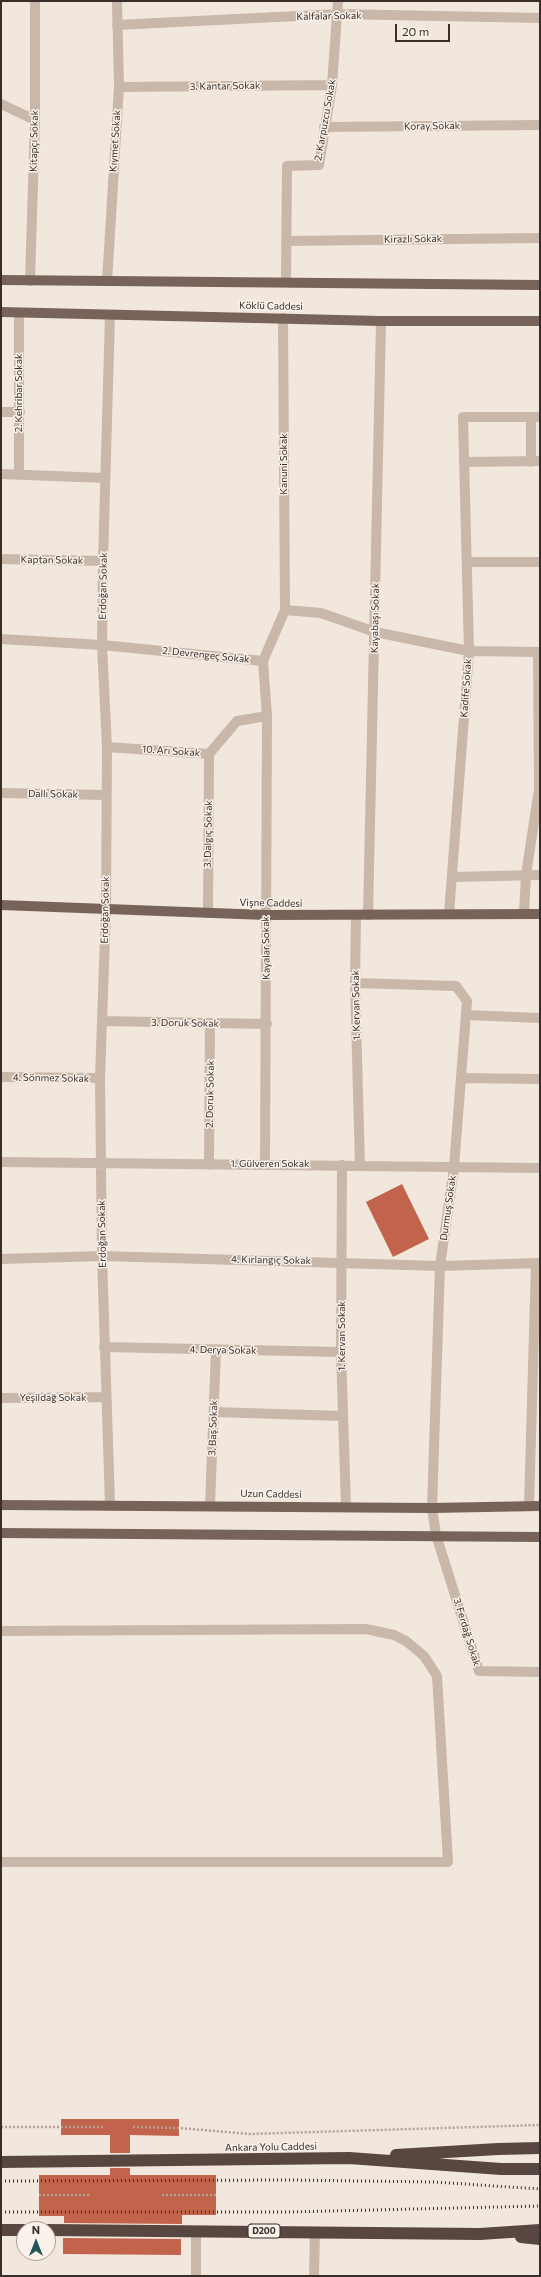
<!DOCTYPE html>
<html>
<head>
<meta charset="utf-8">
<style>
  body { margin:0 }
  #map { position:relative; width:541px; height:2277px; overflow:hidden; background:#f2e7dd; font-family:Commissioner,sans-serif }
  canvas { display:block }
  .frame { position:absolute; inset:0; border:2px solid #372d29; pointer-events:none }
  .north { position:absolute; left:16px; top:2221px; width:40px; height:40px; box-sizing:border-box; background:#f9f1ea; border:1px solid #aba39d; border-radius:50%; rotate:0deg; font-size:11px; font-weight:700; line-height:16px; text-align:center; color:#372d29 }
  .north::after { content:''; display:block; margin:auto; width:14px; height:18px; background:#205657; clip-path:polygon(50% 0,100% 100%,50% 72%,0 100%) }
  .scale { position:absolute; left:395px; top:24px; width:55px; height:18px; box-sizing:border-box; border:2px solid #372d29; border-top:0; padding-left:5px; font-size:12px; line-height:14px; white-space:nowrap; color:#372d29; -webkit-text-stroke:3px #f9f1ea; paint-order:stroke }
</style>
</head>
<body>
<div id="map">
<canvas width="541" height="2277"></canvas>
<div class="frame"></div>
<div class="north">N</div>
<div class="scale">20 m</div>
</div>
<script>
const g = document.querySelector('canvas').getContext('2d');
g.lineJoin = 'round';
function fill(path, color) {
  g.fillStyle = color;
  g.fill(path, 'evenodd');
}
function toPath(rows) {
  const path = new Path2D();
  for (const r of rows) {
    path.moveTo(r[0], r[1]);
    for (let i = 2; i < r.length; i += 2) path.lineTo(r[i], r[i + 1]);
  }
  return path;
}
function stroke(path, color, width, dash) {
  g.strokeStyle = color;
  g.lineWidth = width;
  g.lineCap = dash ? 'butt' : 'round';
  g.setLineDash(dash || []);
  g.stroke(path);
}
function drawText(font, color, halo, rows, align = 'center') {
  g.font = font + ' Commissioner,sans-serif';
  g.lineWidth = 3;
  g.setLineDash([]);
  g.textBaseline = 'middle';
  g.strokeStyle = halo;
  g.fillStyle = color;
  for (const [text, x, y, turn = 0] of rows) {
    g.save();
    g.translate(x, y);
    g.rotate((+turn || 0) * Math.PI / 180);
    g.textAlign = isNaN(turn) ? turn : align;
    if (halo) g.strokeText(text, 0, 0);
    g.fillText(text, 0, 0);
    g.restore();
  }
}
const building = toPath([
  [402,1184,429,1239,393,1257,366,1202],
  [61,2119,179,2119,179,2136,130,2135,130,2153,110,2153,110,2135,61,2135],
  [110,2168,130,2168,130,2175,216,2175,216,2215,182,2215,182,2224,64,2223,64,2216,39,2216,39,2175,110,2175],
  [63,2238,181,2239,181,2255,63,2254]
]);
const path = toPath([
  [1,2127,105,2127],
  [133,2127,179,2128,250,2134,540,2125],
  [39,2195,89,2195],
  [162,2195,216,2195]
]);
const minor = toPath([
  [117,25,338,14,540,18],
  [119,87,332,85],
  [1,104,35,120],
  [324,127,540,125],
  [286,241,540,238],
  [30,281,35,120,35,1],
  [107,281,119,87,117,1],
  [286,282,287,166,319,165,332,85,338,1],
  [19,313,19,474],
  [283,318,285,610],
  [1,412,20,412],
  [531,417,531,462],
  [464,462,540,461],
  [1,474,105,478],
  [1,559,103,561],
  [467,562,540,562],
  [1,639,102,645,263,661,285,610,321,613,375,632,469,651,540,652],
  [263,661,267,716,265,1164],
  [107,747,209,754,237,721,267,716],
  [1,793,106,795],
  [452,877,540,875],
  [208,913,209,754],
  [524,913,526,875,539,789,538,652],
  [449,914,469,651,463,417,540,417],
  [356,915,355,983,360,1166],
  [368,915,381,321],
  [355,983,456,986,467,1001,454,1167,440,1266,432,1508,436,1535,479,1671,540,1672],
  [466,1015,540,1018],
  [102,1021,267,1024],
  [1,1077,100,1078],
  [461,1078,540,1079],
  [1,1162,540,1168],
  [209,1165,210,1023],
  [342,1165,341,1352,346,1507],
  [1,1259,102,1256,440,1266,540,1263],
  [104,1347,341,1352],
  [1,1398,106,1397],
  [214,1412,343,1416],
  [110,1505,102,1256,100,1078,106,909,107,747,102,645,103,561,110,315],
  [210,1505,216,1350],
  [529,1506,536,1263],
  [1,1631,366,1629,394,1635,406,1641,424,1656,437,1676,448,1862,1,1862],
  [196,2276,196,2231],
  [314,2276,315,2232]
]);
const major = toPath([
  [1,280,540,285],
  [1,312,381,321,540,321],
  [1,905,266,915,540,914],
  [1,1505,432,1508,540,1506],
  [1,1533,540,1537]
]);
const highway = toPath([
  [396,2155,498,2149,540,2148],
  [1,2162,349,2158,501,2169,540,2169],
  [1,2230,24,2230],
  [48,2230,480,2234,540,2230],
  [521,2237,540,2239]
]);
const rail = toPath([
  [1,2181,289,2180,434,2182,540,2189],
  [1,2212,288,2212,540,2206]
]);
const shields = [
  [264,2231,32]
];
const shieldNames = [
  ["D200",264,2231]
];
const streetNames = [
  ["Kalfalar Sokak",329,16,-1],
  ["3. Kantar Sokak",225,86,-1],
  ["2. Karpuzcu Sokak",325,120,-80],
  ["Koray Sokak",432,126,-1],
  ["Kitapçı Sokak",34,141,-89],
  ["Kıymet Sokak",115,141,-86],
  ["Kirazlı Sokak",413,239,-1],
  ["Köklü Caddesi",271,306,1],
  ["2. Kehribar Sokak",19,393,-90],
  ["Kanuni Sokak",284,464,-90],
  ["Kaptan Sokak",52,560,1],
  ["Erdoğan Sokak",103,586,-89],
  ["Kayabaşı Sokak",375,618,-89],
  ["2. Devrengeç Sokak",206,655,6],
  ["Kadife Sokak",466,688,-86],
  ["10. Arı Sokak",171,751,4],
  ["Dallı Sokak",53,794,1],
  ["3. Dalgıç Sokak",208,834,-89],
  ["Vişne Caddesi",271,903,1],
  ["Erdoğan Sokak",105,910,-89],
  ["Kayalar Sokak",266,948,-91],
  ["1. Kervan Sokak",356,1005,-91],
  ["3. Doruk Sokak",185,1023,1],
  ["4. Sönmez Sokak",51,1078,1],
  ["2. Doruk Sokak",210,1094,-89],
  ["1. Gülveren Sokak",270,1164],
  ["Durmuş Sokak",448,1208,-82],
  ["Erdoğan Sokak",102,1234,-91],
  ["4. Kırlangıç Sokak",271,1260,1],
  ["1. Kervan Sokak",342,1336,-90],
  ["4. Derya Sokak",223,1350,1],
  ["Yeşildağ Sokak",53,1398],
  ["3. Baş Sokak",213,1428,-88],
  ["Uzun Caddesi",271,1494,1],
  ["3. Ferdağ Sokak",467,1632,73],
  ["Ankara Yolu Caddesi",271,2147,-1]
];
fill(building, '#c2634b');
stroke(path, '#b5a194', 2.5, [2, 2]);
stroke(minor, '#c9b7a9', 10);
stroke(major, '#78635a', 10);
stroke(highway, '#574740', 12);
stroke(rail, '#372d29', 3, [1, 3]);
for (const [x, y, w] of shields) {
  const box = new Path2D();
  box.roundRect(x - w / 2, y - 7, w, 14, 3);
  g.fillStyle = '#f9f1ea';
  g.fill(box);
  stroke(box, '#372d29', 1);
}
drawText('bold 9px', '#372d29', null, shieldNames);
drawText('10px', '#372d29', '#f9f1ea', streetNames);
</script>
</body>
</html>
